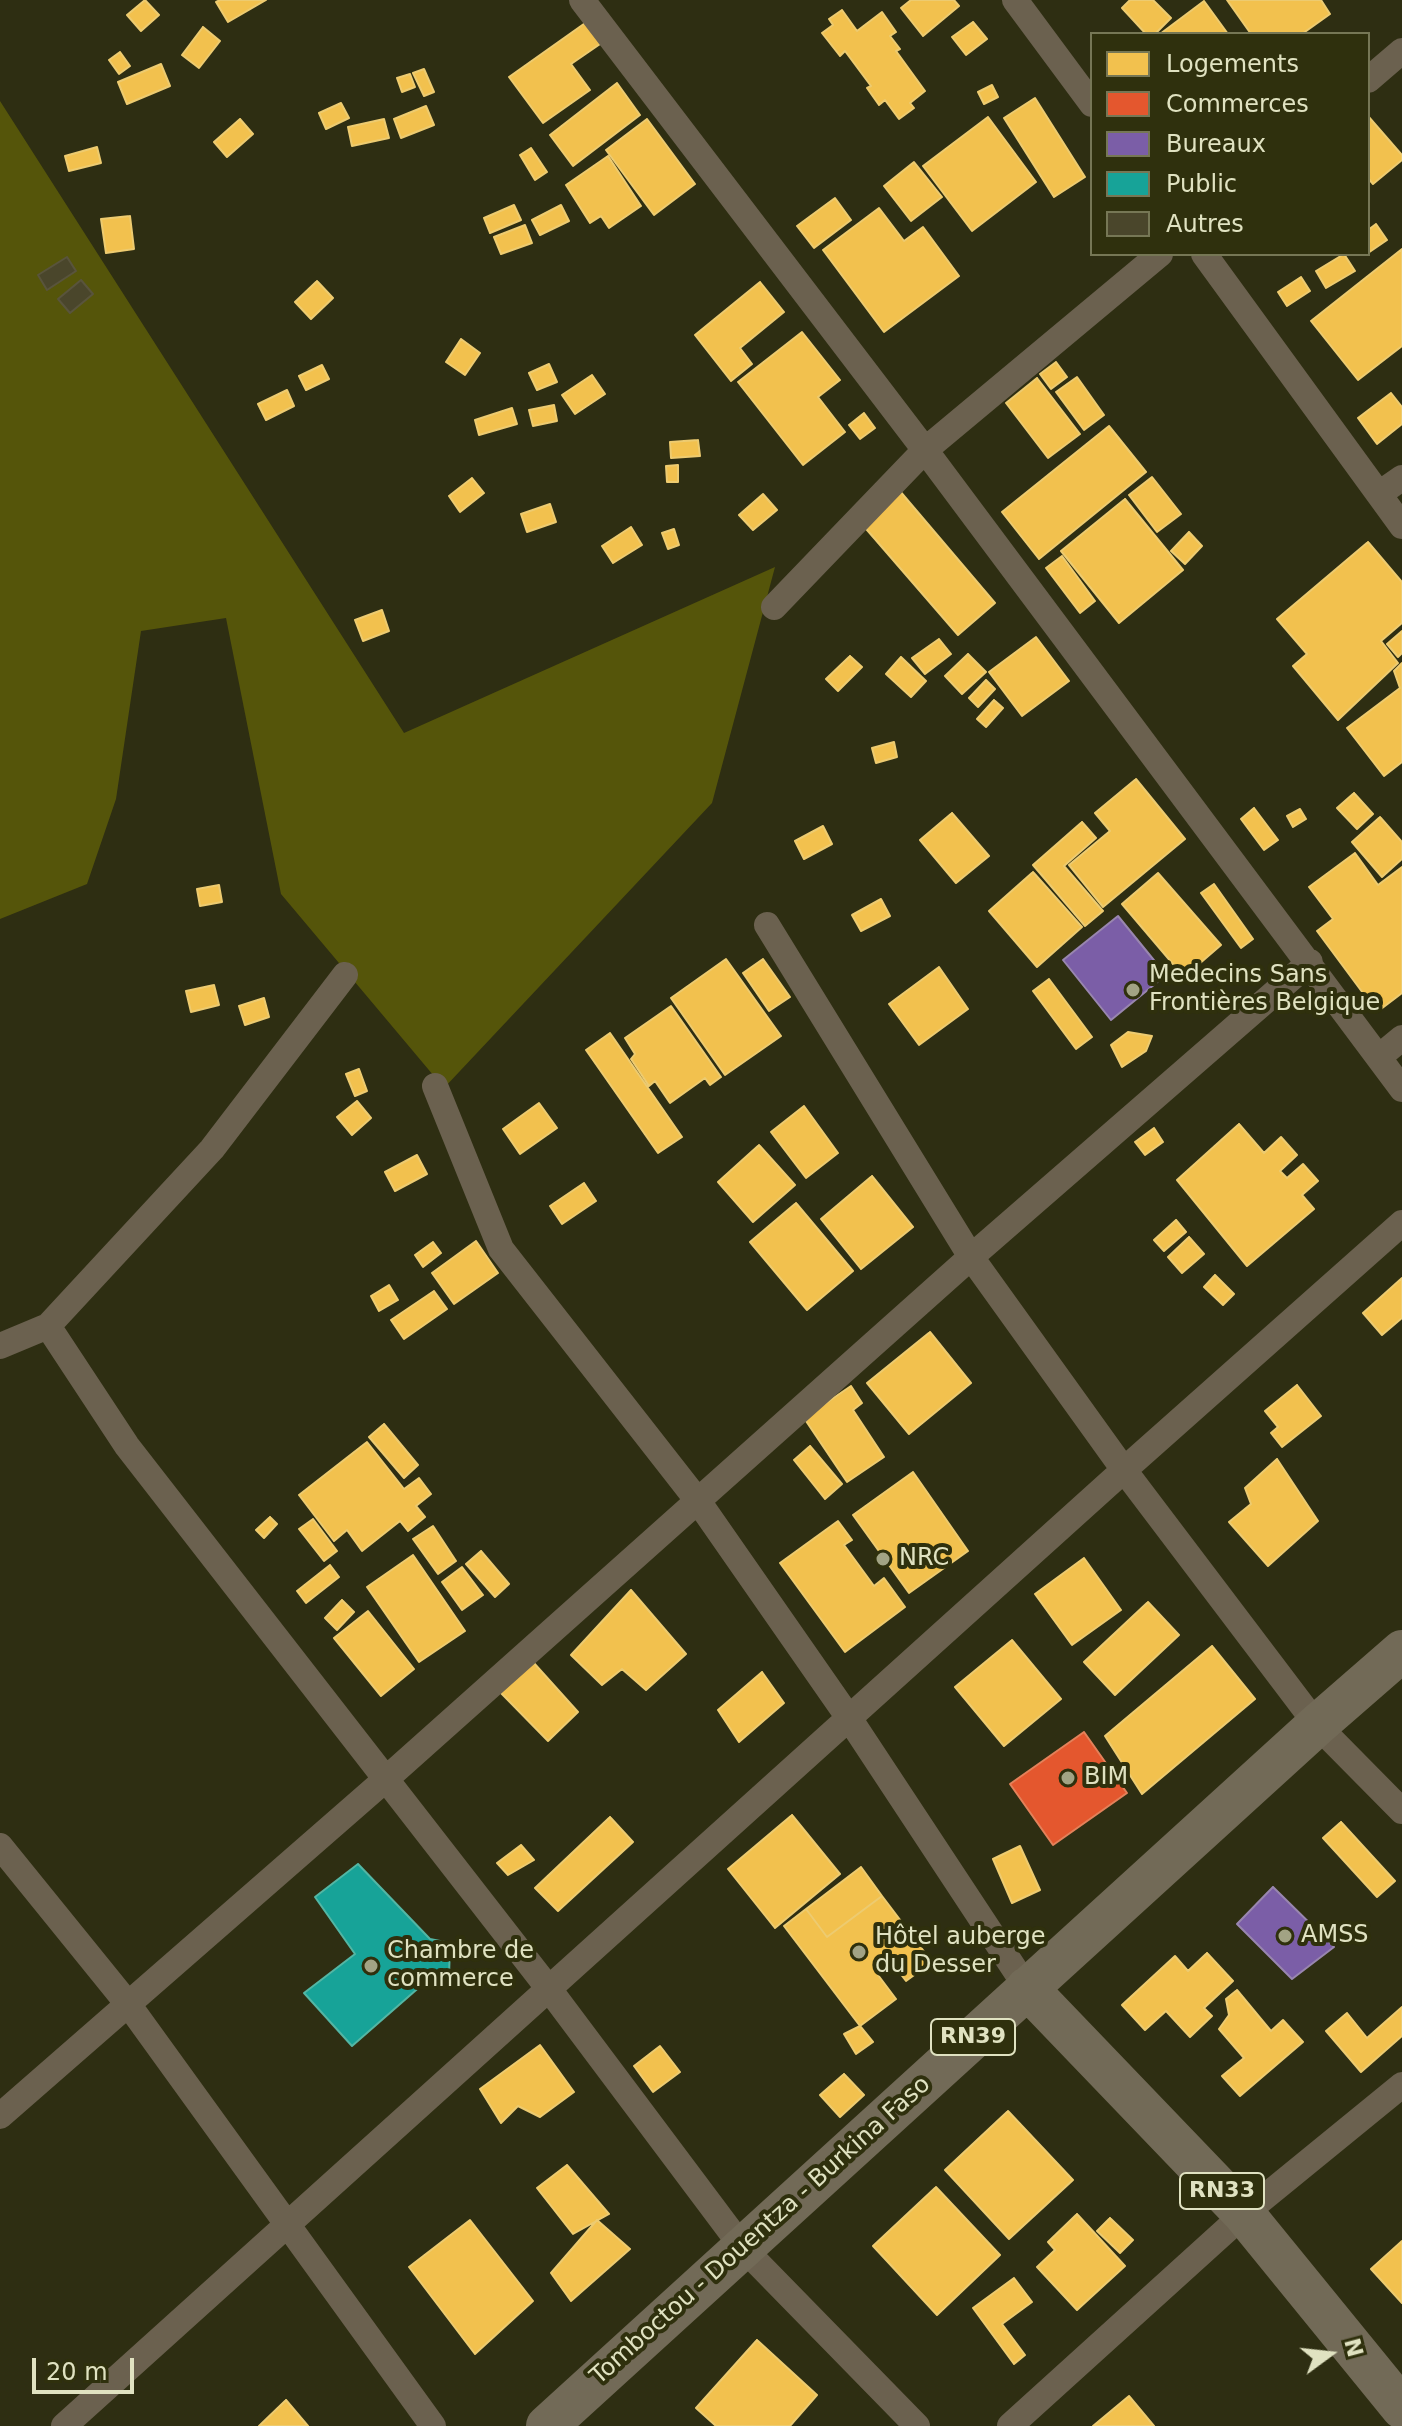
<!DOCTYPE html>
<html>
<head>
<meta charset="utf-8">
<style>
  body { margin:0 }
  #map { position:relative; width:1402px; height:2426px; overflow:hidden; background:#2e2e12; font-family:"DejaVu Sans",sans-serif }
  canvas { display:block }
  .legend { position:absolute; left:1090px; top:32px; width:280px; height:224px; box-sizing:border-box; background:#2f300d; border:2px solid #767755; margin:0; padding:10px 14px; list-style:none; font-size:24px; color:#e0e2c1 }
  .legend li { display:flex; align-items:center; gap:16px; height:40px }
  .legend b { width:40px; border:2px solid #767755 }
  .north { position:absolute; left:1290px; top:2314px; width:80px; height:80px; -webkit-text-stroke:6px #2f300d; paint-order:stroke; rotate:75deg; font-size:22px; font-weight:700; line-height:32px; text-align:center; color:#e0e2c1 }
  .north::after { content:''; display:block; margin:auto; width:28px; height:36px; background:#e0e2c1; clip-path:polygon(50% 0,100% 100%,50% 72%,0 100%) }
  .scale { position:absolute; left:32px; top:2358px; width:102px; height:36px; box-sizing:border-box; border:4px solid #e0e2c1; border-top:0; padding-left:10px; font-size:24px; line-height:28px; white-space:nowrap; color:#e0e2c1; -webkit-text-stroke:6px #2f300d; paint-order:stroke }
</style>
</head>
<body>
<div id="map">
<canvas width="1402" height="2426"></canvas>
<ul class="legend">
<li><b style="height:22px;background:#f2c14e"></b>Logements</li>
<li><b style="height:22px;background:#e4572e"></b>Commerces</li>
<li><b style="height:22px;background:#7b5ea7"></b>Bureaux</li>
<li><b style="height:22px;background:#17a398"></b>Public</li>
<li><b style="height:22px;background:#4a462b"></b>Autres</li>
</ul>
<div class="north">N</div>
<div class="scale">20 m</div>
</div>
<script>
const g = document.querySelector('canvas').getContext('2d');
g.lineJoin = 'round';
function fill(path, color) {
  g.fillStyle = color;
  g.fill(path, 'evenodd');
}
function toPath(rows) {
  const path = new Path2D();
  for (const r of rows) {
    path.moveTo(r[0], r[1]);
    for (let i = 2; i < r.length; i += 2) path.lineTo(r[i], r[i + 1]);
  }
  return path;
}
function stroke(path, color, width, dash) {
  g.strokeStyle = color;
  g.lineWidth = width;
  g.lineCap = dash ? 'butt' : 'round';
  g.setLineDash(dash || []);
  g.stroke(path);
}
function drawText(font, color, halo, rows, align = 'center') {
  g.font = font + ' "DejaVu Sans",sans-serif';
  g.lineWidth = 8;
  g.setLineDash([]);
  g.textBaseline = 'middle';
  g.strokeStyle = halo;
  g.fillStyle = color;
  for (const [text, x, y, turn = 0] of rows) {
    g.save();
    g.translate(x, y);
    g.rotate((+turn || 0) * Math.PI / 180);
    g.textAlign = isNaN(turn) ? turn : align;
    if (halo) g.strokeText(text, 0, 0);
    g.fillText(text, 0, 0);
    g.restore();
  }
}
const green = toPath([
  [0,101,404,733,775,567,712,803,444,1088,281,894,226,618,141,631,116,799,87,884,0,919]
]);
const homes = toPath([
  [145,0,159,15,141,31,127,15,145,0],
  [220,0,266,0,228,22,216,2,220,0],
  [911,0,954,0,959,6,923,36,901,8,911,0],
  [1130,0,1153,0,1171,18,1155,34,1146,34,1122,8,1130,0],
  [1227,0,1321,0,1330,14,1302,34,1251,34,1227,0],
  [1204,1,1228,34,1160,34,1204,1],
  [842,10,857,31,882,12,896,32,890,36,900,49,896,51,925,91,910,103,914,108,899,119,885,100,879,105,867,88,871,86,845,51,840,56,822,33,833,25,829,19,842,10],
  [588,21,603,42,571,64,590,90,543,123,509,77,588,21],
  [973,22,987,39,966,55,952,37,973,22],
  [203,27,220,41,199,68,182,55,203,27],
  [120,52,130,66,119,74,109,60,120,52],
  [161,64,170,86,127,104,118,82,161,64],
  [424,69,434,92,424,96,413,73,424,69],
  [410,74,415,87,402,92,397,78,410,74],
  [617,83,640,115,573,166,550,135,617,83],
  [992,85,998,97,984,104,978,92,992,85],
  [1035,98,1085,177,1054,197,1004,118,1035,98],
  [341,103,349,118,326,129,319,113,341,103],
  [426,106,434,125,401,138,394,119,426,106],
  [1368,116,1402,155,1402,160,1373,184,1368,178,1368,116],
  [988,117,1036,182,972,231,923,166,988,117],
  [240,119,253,134,227,157,214,142,240,119],
  [384,119,389,138,352,146,348,127,384,119],
  [647,119,695,184,654,215,606,150,647,119],
  [97,147,101,163,69,171,65,156,97,147],
  [531,148,547,172,535,180,520,155,531,148],
  [608,156,641,206,609,228,601,216,590,223,566,185,608,156],
  [914,162,942,197,911,221,884,186,914,162],
  [835,198,851,220,814,248,797,226,835,198],
  [514,205,521,220,490,233,484,218,514,205],
  [561,205,569,221,540,235,532,220,561,205],
  [879,208,904,241,923,227,959,276,884,332,823,250,879,208],
  [130,216,134,249,106,253,101,219,130,216],
  [1376,224,1387,240,1368,253,1368,230,1376,224],
  [525,225,532,243,501,254,494,237,525,225],
  [1402,249,1402,346,1358,380,1311,321,1402,249],
  [1344,254,1355,271,1326,288,1316,271,1344,254],
  [1301,277,1310,291,1287,306,1278,292,1301,277],
  [317,281,333,298,311,319,295,302,317,281],
  [760,282,784,312,740,348,752,364,731,381,695,335,760,282],
  [802,332,840,380,818,397,845,432,803,465,738,382,802,332],
  [461,339,480,353,465,375,446,362,461,339],
  [1056,362,1067,377,1051,389,1040,374,1056,362],
  [549,364,557,382,537,390,529,373,549,364],
  [322,365,329,379,306,390,299,376,322,365],
  [592,375,605,394,575,414,562,395,592,375],
  [1077,377,1104,415,1084,430,1056,392,1077,377],
  [1037,378,1080,434,1048,458,1006,403,1037,378],
  [287,390,294,406,266,420,258,404,287,390],
  [1391,393,1402,407,1402,424,1377,444,1358,418,1391,393],
  [554,405,557,421,533,426,529,410,554,405],
  [512,408,517,424,479,435,475,420,512,408],
  [864,413,875,428,860,439,849,425,864,413],
  [1109,426,1146,472,1039,559,1002,512,1109,426],
  [698,440,700,456,671,458,670,442,698,440],
  [678,465,678,482,667,482,666,466,678,465],
  [1152,477,1181,514,1157,532,1129,495,1152,477],
  [472,478,484,493,460,512,449,496,472,478],
  [899,490,995,603,958,635,861,523,899,490],
  [763,494,777,510,753,530,739,515,763,494],
  [1125,499,1183,570,1119,623,1061,551,1125,499],
  [550,504,556,522,527,532,521,514,550,504],
  [631,527,642,545,613,563,602,546,631,527],
  [674,529,679,545,668,549,662,533,674,529],
  [1189,532,1202,546,1185,564,1171,551,1189,532],
  [1368,542,1402,582,1402,623,1381,641,1398,663,1338,720,1293,666,1307,654,1277,619,1368,542],
  [1062,556,1095,601,1080,613,1046,568,1062,556],
  [382,610,389,631,363,641,355,620,382,610],
  [1402,631,1402,653,1398,657,1387,644,1402,631],
  [1036,637,1069,681,1022,716,989,672,1036,637],
  [939,639,951,654,925,674,912,658,939,639],
  [968,654,986,672,962,694,945,676,968,654],
  [850,656,862,667,838,691,826,679,850,656],
  [901,657,926,681,911,697,886,674,901,657],
  [1402,663,1402,762,1384,776,1347,728,1400,688,1394,671,1402,663],
  [986,680,995,689,978,707,969,698,986,680],
  [994,700,1003,708,986,727,977,719,994,700],
  [894,742,897,757,876,763,872,748,894,742],
  [1136,779,1185,839,1103,907,1069,865,1110,831,1095,813,1136,779],
  [1354,793,1373,814,1357,829,1337,808,1354,793],
  [1254,808,1278,840,1264,850,1241,819,1254,808],
  [1300,809,1306,819,1293,827,1287,816,1300,809],
  [952,813,989,856,956,883,920,840,952,813],
  [1380,817,1402,842,1402,859,1382,877,1352,842,1380,817],
  [1082,822,1096,838,1064,866,1103,911,1085,926,1033,865,1082,822],
  [823,826,832,844,804,859,795,841,823,826],
  [1355,853,1378,885,1402,867,1402,993,1377,1012,1317,931,1333,919,1309,887,1355,853],
  [1033,872,1082,927,1037,967,989,911,1033,872],
  [1158,873,1221,945,1184,977,1122,904,1158,873],
  [1214,884,1253,939,1241,948,1201,893,1214,884],
  [219,885,222,902,200,906,197,889,219,885],
  [881,899,890,916,861,931,852,915,881,899],
  [726,959,781,1036,725,1075,671,998,726,959],
  [763,959,790,997,769,1011,743,973,763,959],
  [939,967,968,1009,919,1045,889,1004,939,967],
  [1049,979,1092,1037,1076,1049,1033,991,1049,979],
  [214,985,219,1005,191,1012,186,991,214,985],
  [264,998,269,1017,245,1025,239,1006,264,998],
  [671,1006,721,1077,710,1085,705,1078,670,1103,655,1081,649,1086,631,1059,635,1054,625,1038,671,1006],
  [1128,1032,1152,1036,1146,1051,1122,1067,1111,1045,1128,1032],
  [610,1033,682,1137,658,1153,586,1050,610,1033],
  [359,1069,367,1091,355,1096,346,1074,359,1069],
  [357,1101,371,1118,352,1135,337,1117,357,1101],
  [539,1103,557,1128,520,1154,503,1129,539,1103],
  [804,1106,838,1153,806,1178,771,1132,804,1106],
  [1239,1124,1264,1153,1281,1137,1297,1155,1280,1171,1287,1178,1303,1164,1318,1181,1302,1195,1314,1209,1247,1266,1177,1180,1239,1124],
  [1154,1128,1163,1142,1145,1155,1135,1142,1154,1128],
  [759,1145,795,1185,753,1222,718,1182,759,1145],
  [417,1155,427,1174,395,1191,385,1172,417,1155],
  [872,1176,913,1227,861,1269,821,1219,872,1176],
  [584,1183,596,1201,562,1224,550,1206,584,1183],
  [796,1203,853,1271,807,1310,750,1242,796,1203],
  [1176,1220,1186,1232,1164,1251,1154,1240,1176,1220],
  [1189,1237,1204,1254,1182,1273,1168,1257,1189,1237],
  [476,1241,498,1273,454,1304,432,1273,476,1241],
  [433,1242,441,1253,423,1267,415,1255,433,1242],
  [1215,1275,1234,1294,1223,1305,1204,1287,1215,1275],
  [1402,1278,1402,1318,1382,1335,1363,1313,1402,1278],
  [389,1285,398,1300,379,1311,371,1296,389,1285],
  [434,1291,447,1309,404,1339,391,1320,434,1291],
  [930,1332,971,1383,909,1434,867,1383,930,1332],
  [1297,1385,1321,1416,1282,1447,1271,1433,1278,1427,1265,1411,1297,1385],
  [851,1386,862,1403,853,1410,884,1457,847,1482,804,1418,851,1386],
  [384,1424,418,1465,404,1478,369,1437,384,1424],
  [367,1442,404,1489,419,1478,431,1494,416,1506,425,1517,408,1531,400,1521,362,1551,347,1530,334,1541,299,1495,367,1442],
  [810,1446,842,1484,825,1499,794,1460,810,1446],
  [1277,1459,1318,1521,1268,1566,1229,1522,1251,1504,1245,1488,1277,1459],
  [913,1472,968,1551,909,1593,853,1515,913,1472],
  [270,1517,277,1524,264,1538,256,1530,270,1517],
  [313,1519,337,1551,324,1561,299,1529,313,1519],
  [838,1521,852,1540,844,1545,874,1586,884,1578,905,1607,845,1652,780,1563,838,1521],
  [433,1526,456,1561,438,1574,413,1539,433,1526],
  [481,1551,509,1584,495,1597,466,1564,481,1551],
  [413,1555,465,1631,419,1662,367,1587,413,1555],
  [1084,1558,1121,1610,1072,1645,1035,1594,1084,1558],
  [330,1565,339,1577,306,1603,297,1591,330,1565],
  [462,1567,483,1595,462,1610,442,1582,462,1567],
  [631,1590,686,1654,646,1690,622,1669,602,1685,571,1655,631,1590],
  [342,1600,354,1612,337,1630,325,1618,342,1600],
  [1148,1602,1179,1635,1115,1695,1084,1662,1148,1602],
  [368,1611,414,1669,381,1696,334,1638,368,1611],
  [1012,1640,1061,1699,1004,1746,955,1687,1012,1640],
  [1212,1646,1255,1699,1142,1794,1105,1736,1212,1646],
  [533,1662,578,1712,548,1741,500,1692,533,1662],
  [762,1672,784,1703,739,1742,718,1710,762,1672],
  [792,1815,840,1874,775,1928,728,1869,792,1815],
  [610,1817,633,1842,558,1911,535,1888,610,1817],
  [1341,1822,1395,1881,1377,1897,1323,1838,1341,1822],
  [521,1845,534,1860,508,1875,497,1863,521,1845],
  [1020,1846,1040,1890,1012,1903,993,1859,1020,1846],
  [861,1867,882,1896,827,1937,806,1909,861,1867],
  [882,1896,932,1962,906,1981,893,1964,878,1975,896,1999,860,2026,784,1926,806,1909,827,1937,882,1896],
  [1207,1953,1233,1981,1204,2008,1212,2016,1190,2037,1166,2011,1145,2030,1122,2005,1175,1956,1188,1971,1207,1953],
  [1237,1990,1271,2031,1283,2020,1303,2042,1240,2096,1222,2076,1244,2058,1219,2029,1229,2015,1226,1999,1237,1990],
  [1402,2007,1402,2036,1361,2072,1326,2031,1347,2013,1367,2038,1402,2007],
  [860,2026,873,2042,856,2054,844,2034,860,2026],
  [540,2045,574,2092,540,2117,518,2106,501,2123,480,2089,540,2045],
  [660,2046,680,2072,653,2092,634,2066,660,2046],
  [844,2074,864,2095,840,2117,820,2095,844,2074],
  [1008,2111,1073,2180,1009,2239,945,2170,1008,2111],
  [567,2165,609,2214,573,2234,537,2188,567,2165],
  [936,2187,1000,2255,937,2315,873,2246,936,2187],
  [1077,2214,1125,2266,1077,2310,1037,2267,1055,2250,1048,2242,1077,2214],
  [1110,2218,1133,2240,1120,2253,1097,2231,1110,2218],
  [470,2220,533,2301,475,2354,409,2267,470,2220],
  [597,2220,630,2249,571,2301,551,2273,597,2220],
  [1402,2241,1402,2303,1371,2269,1402,2241],
  [1014,2278,1032,2302,1002,2324,1025,2355,1014,2364,973,2308,1014,2278],
  [757,2340,817,2395,790,2426,716,2426,696,2408,757,2340],
  [1129,2396,1154,2426,1093,2426,1129,2396],
  [286,2400,308,2426,259,2426,286,2400]
]);
const shops = toPath([
  [1084,1732,1127,1793,1053,1845,1010,1784,1084,1732]
]);
const offices = toPath([
  [1118,916,1166,975,1111,1020,1063,960,1118,916],
  [1273,1887,1334,1947,1292,1979,1237,1924,1273,1887]
]);
const public = toPath([
  [358,1864,430,1939,450,1943,449,1977,431,1977,352,2046,304,1993,355,1954,315,1897,358,1864]
]);
const building = toPath([
  [67,257,76,271,47,290,38,275,67,257],
  [81,280,93,294,70,313,58,299,81,280]
]);
const street = toPath([
  [582,0,925,450,1402,1089],
  [1015,0,1092,104],
  [1368,80,1402,51],
  [1204,254,1402,526],
  [1379,494,1402,478],
  [774,607,925,450,1160,254],
  [767,925,971,1257,1124,1470,1317,1725,1402,1811],
  [1379,1057,1402,1038],
  [435,1086,501,1249,698,1501,849,1718,1027,1988],
  [48,1326,127,1446,549,1989,743,2248,917,2426],
  [0,1346,48,1326,212,1149,345,975],
  [0,1846,128,2004,433,2426],
  [0,2116,386,1779,971,1257,1310,962],
  [64,2426,1124,1470,1402,1223],
  [1010,2426,1244,2214,1402,2085]
]);
const primary = toPath([
  [1027,1988,1244,2214,1402,2408],
  [547,2426,1317,1725,1402,1651]
]);
const markers = [
  [1133,990,8,"#a2a384"],
  [883,1559,8,"#a2a384"],
  [1068,1778,8,"#a2a384"],
  [1285,1936,8,"#a2a384"],
  [859,1952,8,"#a2a384"],
  [371,1966,8,"#a2a384"]
];
const shields = [
  [973,2037,84],
  [1222,2191,84]
];
const shieldNames = [
  ["RN39",973,2037],
  ["RN33",1222,2191]
];
const poiNames = [
  ["Medecins Sans",1149,976],
  ["Frontières Belgique",1149,1004],
  ["NRC",899,1559],
  ["BIM",1084,1778],
  ["AMSS",1301,1936],
  ["Hôtel auberge",875,1938],
  ["du Desser",875,1966],
  ["Chambre de",387,1952],
  ["commerce",387,1980]
];
const streetNames = [
  ["Tomboctou - Douentza - Burkina Faso",761,2231,-42]
];
fill(green, '#55550a');
fill(homes, '#f2c14e');
stroke(homes, '#edcb70', 2);
fill(shops, '#e4572e');
stroke(shops, '#e3815a', 2);
fill(offices, '#7b5ea7');
stroke(offices, '#9986af', 2);
fill(public, '#17a398');
stroke(public, '#53b6a4', 2);
fill(building, '#4a462b');
stroke(building, '#59543c', 2);
stroke(street, '#6b614f', 26);
stroke(primary, '#726a57', 42);
for (const [x, y, r, color] of markers) {
  const dot = new Path2D();
  dot.arc(x, y, r, 0, 2 * Math.PI);
  g.fillStyle = color;
  g.fill(dot);
  stroke(dot, '#2f300d', 3);
}
for (const [x, y, w] of shields) {
  const box = new Path2D();
  box.roundRect(x - w / 2, y - 18, w, 36, 6);
  g.fillStyle = '#2f300d';
  g.fill(box);
  stroke(box, '#e0e2c1', 2);
}
drawText('bold 22px', '#e0e2c1', null, shieldNames);
drawText('24px', '#e0e2c1', '#2f300d', poiNames, 'left');
drawText('24px', '#e0e2c1', '#2f300d', streetNames);
</script>
</body>
</html>
